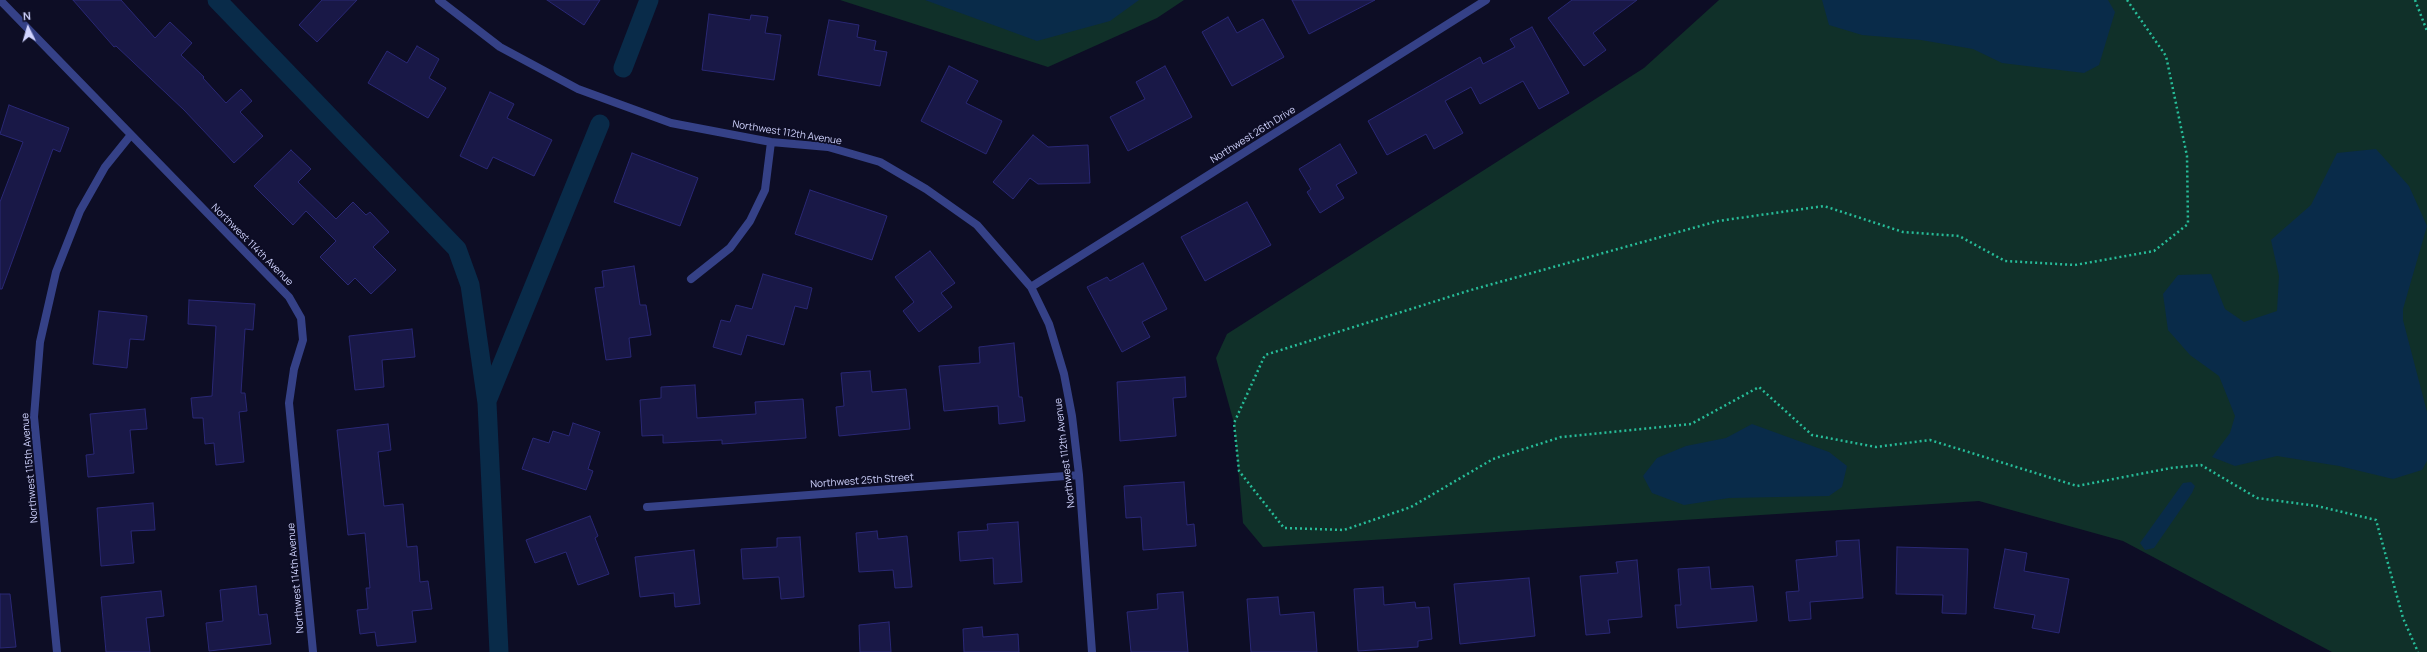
<!DOCTYPE html>
<html>
<head>
<meta charset="utf-8">
<style>
  body { margin:0 }
  #map { position:relative; width:2427px; height:652px; overflow:hidden; background:#0d0d25; font-family:Manrope,sans-serif }
  canvas { display:block }
  .north { position:absolute; left:8px; top:8px; width:40px; height:40px; -webkit-text-stroke:3px #0d0d25; paint-order:stroke; rotate:355deg; font-size:11px; font-weight:700; line-height:16px; text-align:center; color:#d1d4ff }
  .north::after { content:''; display:block; margin:auto; width:14px; height:18px; background:#d1d4ff; clip-path:polygon(50% 0,100% 100%,50% 72%,0 100%) }
</style>
</head>
<body>
<div id="map">
<canvas width="2427" height="652"></canvas>
<div class="north">N</div>
</div>
<script>
const g = document.querySelector('canvas').getContext('2d');
g.lineJoin = 'round';
function fill(path, color) {
  g.fillStyle = color;
  g.fill(path, 'evenodd');
}
function toPath(rows) {
  const path = new Path2D();
  for (const r of rows) {
    path.moveTo(r[0], r[1]);
    for (let i = 2; i < r.length; i += 2) path.lineTo(r[i], r[i + 1]);
  }
  return path;
}
function stroke(path, color, width, dash) {
  g.strokeStyle = color;
  g.lineWidth = width;
  g.lineCap = dash ? 'butt' : 'round';
  g.setLineDash(dash || []);
  g.stroke(path);
}
function drawText(font, color, halo, rows, align = 'center') {
  g.font = font + ' Manrope,sans-serif';
  g.lineWidth = 3.5;
  g.setLineDash([]);
  g.textBaseline = 'middle';
  g.strokeStyle = halo;
  g.fillStyle = color;
  for (const [text, x, y, turn = 0] of rows) {
    g.save();
    g.translate(x, y);
    g.rotate((+turn || 0) * Math.PI / 180);
    g.textAlign = isNaN(turn) ? turn : align;
    if (halo) g.strokeText(text, 0, 0);
    g.fillText(text, 0, 0);
    g.restore();
  }
}
const green = toPath([
  [840,0,1184,0,1157,18,1048,67],
  [1719,0,2427,0,2427,652,2332,652,2123,541,1979,501,1263,547,1243,523,1234,423,1216,358,1227,334,1644,68]
]);
const water = toPath([
  [925,0,1139,0,1110,21,1037,41],
  [1822,0,2108,0,2115,12,2099,65,2084,73,2002,63,1973,49,1921,40,1862,35,1829,25],
  [2376,149,2409,186,2427,226,2403,309,2403,320,2427,412,2427,461,2422,470,2393,479,2339,466,2277,456,2235,466,2212,457,2230,433,2235,416,2219,376,2190,355,2168,330,2163,294,2178,275,2211,274,2225,309,2244,322,2277,311,2279,276,2271,240,2311,205,2337,153],
  [1752,424,1829,452,1847,466,1842,487,1829,496,1729,498,1684,505,1652,493,1643,476,1657,458,1686,446,1726,438],
  [2191,482,2195,486,2192,493,2154,548,2145,550,2140,543,2183,483]
]);
const canal = toPath([
  [217,0,457,249,470,285,487,403,499,652],
  [623,68,649,0],
  [487,401,600,124]
]);
const building = toPath([
  [73,0,121,0,155,38,170,22,192,43,181,55,204,77,203,78,226,103,241,89,252,101,240,112,263,136,234,163,184,110,116,46,114,47,73,0],
  [322,0,357,0,317,42,299,25,322,0],
  [547,0,600,0,584,25,547,0],
  [1292,0,1375,0,1309,34,1292,0],
  [1572,0,1637,0,1593,33,1606,50,1584,66,1548,18,1572,0],
  [709,14,750,20,751,15,768,17,765,33,781,35,774,80,702,70,709,14],
  [1228,17,1237,33,1263,19,1284,57,1232,86,1202,32,1228,17],
  [829,20,859,25,857,37,876,41,874,50,887,52,880,86,818,75,829,20],
  [1532,27,1569,93,1539,109,1523,81,1480,104,1471,87,1445,101,1463,133,1434,149,1426,134,1387,155,1368,121,1480,57,1483,64,1515,47,1510,39,1532,27],
  [417,46,439,59,429,78,446,88,428,118,368,83,387,51,407,63,417,46],
  [949,66,978,81,966,103,1002,121,986,154,921,121,949,66],
  [1165,66,1192,117,1128,151,1110,117,1145,99,1136,82,1165,66],
  [490,92,514,104,507,118,552,140,534,176,493,157,487,169,460,156,490,92],
  [9,105,69,128,60,152,53,149,2,289,0,289,0,202,23,142,0,134,9,105],
  [1033,135,1048,147,1088,145,1090,183,1038,184,1030,178,1013,199,993,182,1033,135],
  [1340,144,1357,173,1336,185,1344,198,1320,213,1307,192,1311,189,1299,169,1340,144],
  [291,150,311,169,298,182,336,219,353,202,366,215,370,212,389,232,373,247,396,270,371,294,355,278,348,285,320,257,336,241,306,211,293,225,254,186,291,150],
  [632,153,698,178,680,226,614,202,632,153],
  [810,190,887,216,872,260,795,234,810,190],
  [1247,202,1271,245,1205,281,1181,237,1247,202],
  [930,251,955,283,941,293,952,307,919,332,903,311,914,302,895,277,930,251],
  [1143,263,1167,309,1142,322,1150,337,1122,352,1087,287,1107,277,1110,281,1143,263],
  [634,266,640,305,646,305,651,335,629,338,631,357,606,360,595,288,604,287,602,271,634,266],
  [763,274,812,288,807,309,795,306,784,345,747,335,741,355,713,347,721,320,730,322,736,305,752,309,763,274],
  [189,300,255,304,253,330,245,329,241,393,245,393,247,411,239,412,244,462,216,465,214,443,205,444,203,418,193,418,191,398,212,396,216,326,188,324,189,300],
  [99,311,147,316,144,340,130,339,127,368,93,364,99,311],
  [412,329,415,357,382,360,384,387,355,390,349,336,412,329],
  [1014,343,1019,397,1022,397,1025,421,999,424,998,406,944,411,939,366,980,363,979,347,1014,343],
  [870,371,872,392,906,389,910,429,839,436,836,407,844,406,841,373,870,371],
  [1185,377,1186,397,1173,398,1176,436,1120,441,1117,382,1185,377],
  [695,385,697,418,756,414,755,402,803,399,806,438,722,444,722,440,663,443,663,435,642,436,640,400,661,398,661,387,695,385],
  [145,409,147,429,130,430,134,473,88,477,86,455,94,454,90,414,145,409],
  [573,423,600,432,588,469,593,471,586,490,522,469,533,438,549,443,553,431,569,436,573,423],
  [388,424,391,450,378,452,384,506,403,504,407,547,417,546,420,582,428,581,432,609,412,611,416,642,377,646,375,632,360,634,357,610,368,609,366,588,370,588,365,533,348,535,337,430,388,424],
  [1184,482,1187,525,1194,524,1196,546,1143,550,1141,517,1126,518,1124,486,1184,482],
  [153,503,155,530,131,531,134,563,101,566,97,508,153,503],
  [590,516,598,536,595,538,609,574,578,585,566,552,535,563,526,540,590,516],
  [1018,522,1022,582,994,584,993,558,960,561,958,532,988,530,987,524,1018,522],
  [877,531,878,539,907,536,912,587,895,588,893,570,859,572,856,533,877,531],
  [800,537,804,597,781,599,779,577,743,579,741,549,777,547,777,538,800,537],
  [1859,540,1863,598,1810,602,1811,619,1789,621,1786,592,1799,591,1796,560,1837,556,1836,541,1859,540],
  [1897,547,1968,549,1966,614,1942,613,1943,595,1896,594,1897,547],
  [2005,549,2027,553,2024,571,2069,579,2059,633,2032,628,2035,615,1994,608,2005,549],
  [694,550,700,604,675,607,674,593,640,597,635,557,694,550],
  [1637,560,1642,617,1608,620,1610,633,1586,635,1580,576,1618,573,1616,562,1637,560],
  [1709,567,1711,589,1753,586,1757,621,1677,628,1675,605,1681,605,1678,569,1709,567],
  [1529,578,1535,636,1460,644,1454,584,1529,578],
  [256,586,259,615,267,614,271,644,209,651,206,623,223,621,220,590,256,586],
  [1383,587,1384,605,1415,602,1416,608,1429,607,1432,639,1418,641,1418,647,1358,651,1354,589,1383,587],
  [161,591,164,616,146,618,150,652,106,652,101,597,161,591],
  [1183,592,1188,652,1131,652,1127,612,1158,609,1157,594,1183,592],
  [0,594,10,594,16,647,0,648,0,594],
  [1278,597,1280,615,1314,612,1317,652,1251,652,1247,599,1278,597],
  [889,622,891,652,860,652,859,625,889,622],
  [982,627,983,637,1018,634,1019,652,964,652,963,629,982,627]
]);
const path = toPath([
  [2127,0,2166,56,2187,156,2188,224,2154,251,2075,265,2005,261,1959,236,1903,232,1824,206,1718,221,1471,290,1265,355,1234,423,1239,471,1284,528,1344,530,1411,507,1493,459,1561,437,1691,424,1759,387,1812,435,1876,447,1930,440,2077,486,2171,468,2201,465,2257,498,2317,506,2376,520,2403,618,2418,652],
  [2415,0,2427,31]
]);
const street = toPath([
  [0,0,289,297,301,318,303,340,294,369,289,403,313,652],
  [439,0,500,47,578,89,671,123,771,142,828,147,880,162,926,189,977,225,1031,287,1049,324,1064,374,1072,416,1079,475,1092,652],
  [691,279,730,248,750,221,765,190,771,142],
  [1031,287,1486,0],
  [647,507,1079,475],
  [57,652,34,417,40,342,56,272,80,211,105,167,130,136]
]);
const streetNames = [
  ["Northwest 112th Avenue",787,133,9],
  ["Northwest 26th Drive",1253,135,-32],
  ["Northwest 114th Avenue",252,245,45],
  ["Northwest 112th Avenue",1065,453,-97],
  ["Northwest 115th Avenue",30,468,-95],
  ["Northwest 25th Street",862,481,-4],
  ["Northwest 114th Avenue",296,578,-95]
];
fill(green, '#103029');
fill(water, '#092b49');
stroke(canal, '#092b49', 19);
fill(building, '#191847');
stroke(building, '#2a2875', 1);
stroke(path, '#27bd99', 2.5, [2, 3]);
stroke(street, '#354187', 8);
drawText('10px', '#d1d4ff', '#0d0d25', streetNames);
</script>
</body>
</html>
